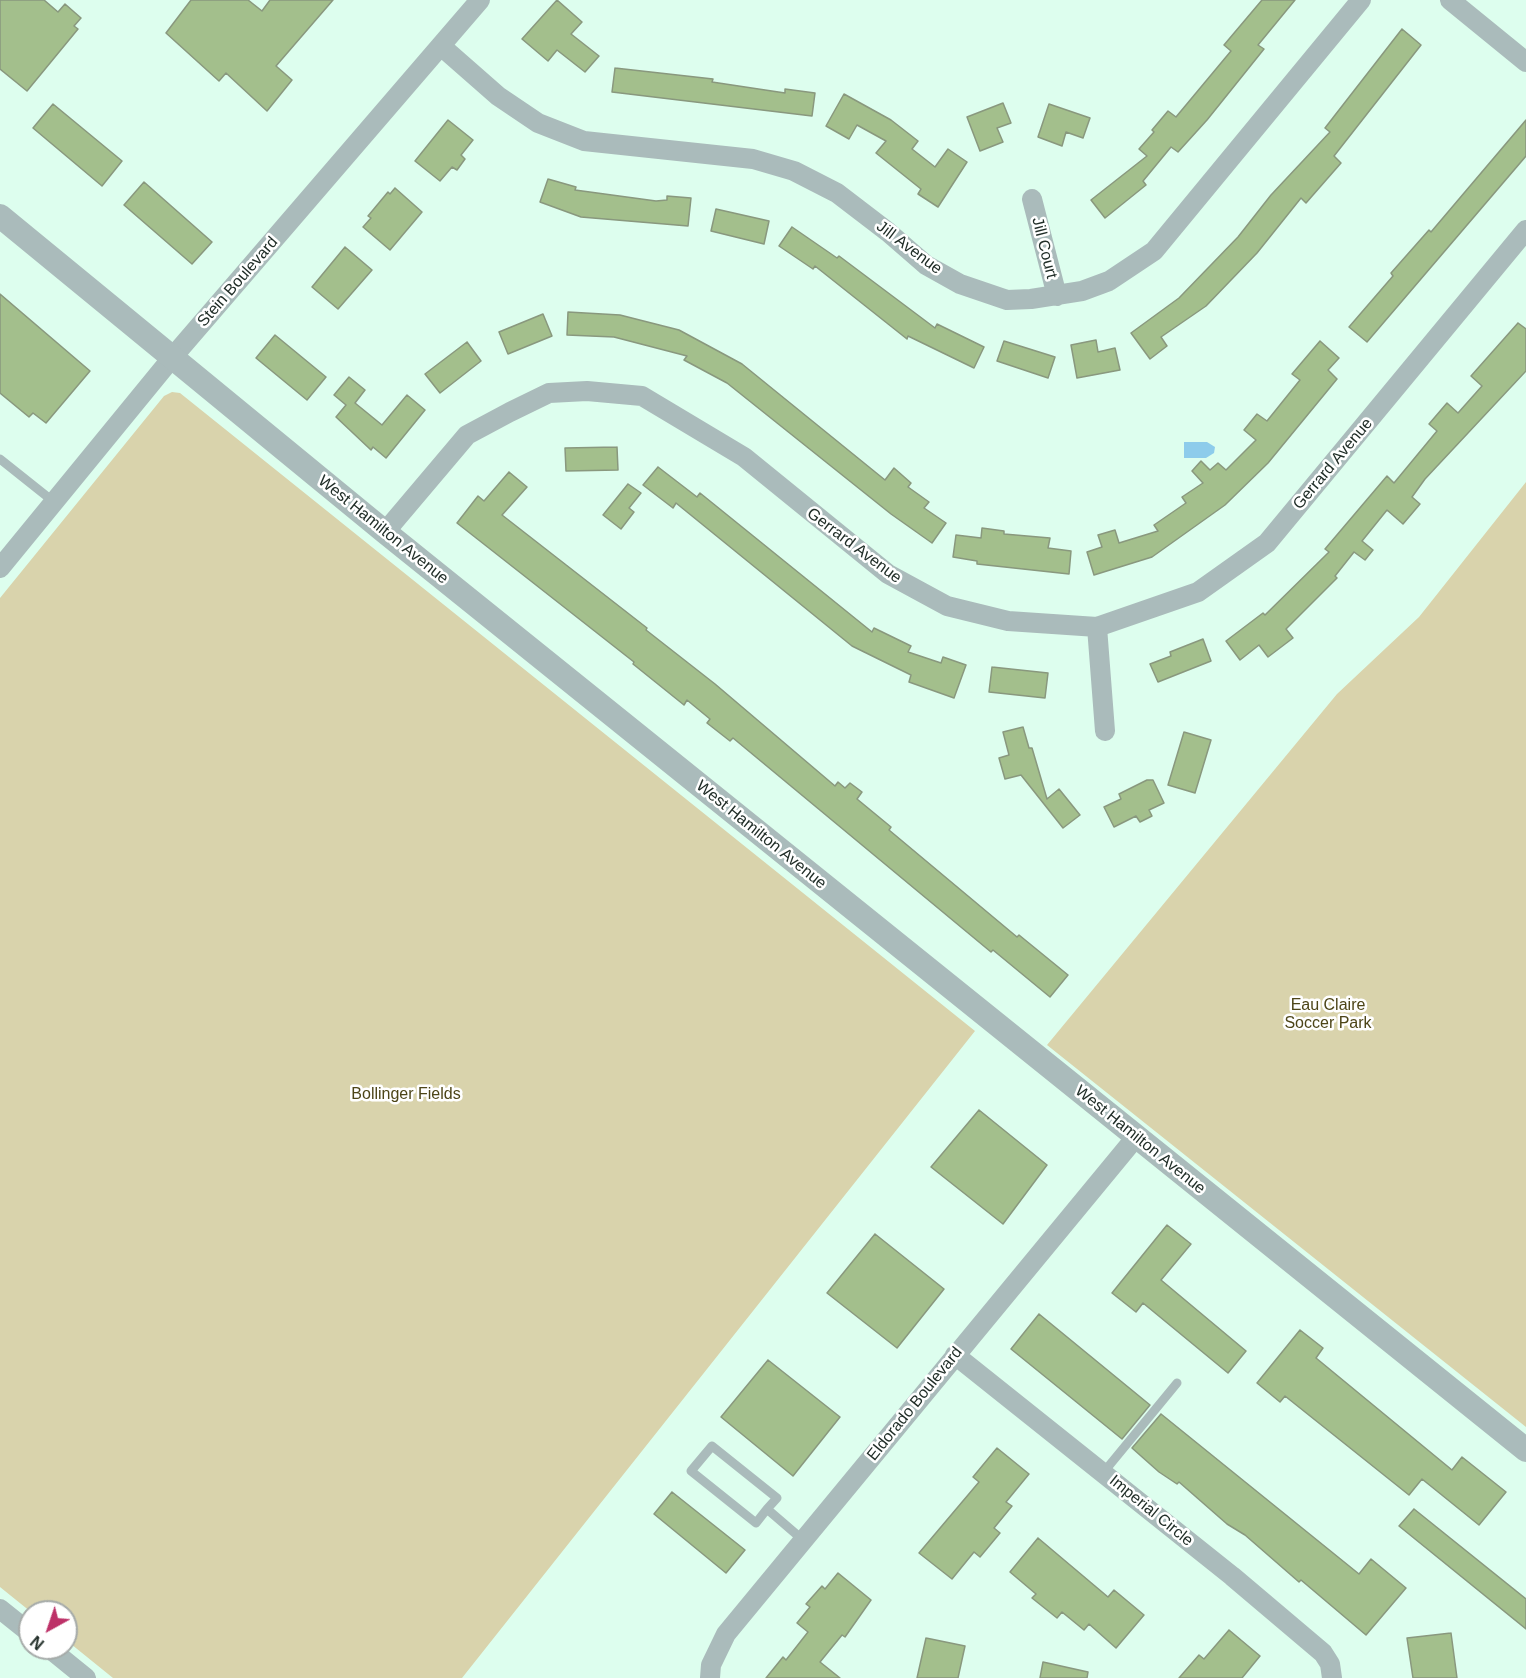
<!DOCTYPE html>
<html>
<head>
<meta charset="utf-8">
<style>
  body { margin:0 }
  #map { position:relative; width:1526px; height:1678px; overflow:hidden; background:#ddfeee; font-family:Arial,sans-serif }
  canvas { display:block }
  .north { position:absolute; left:18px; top:1600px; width:60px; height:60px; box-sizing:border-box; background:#fff; border:2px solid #a6aba9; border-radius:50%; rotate:220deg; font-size:16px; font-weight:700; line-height:24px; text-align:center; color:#212e28 }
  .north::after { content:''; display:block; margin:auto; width:21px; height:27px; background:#bd3168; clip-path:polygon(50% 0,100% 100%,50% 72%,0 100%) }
</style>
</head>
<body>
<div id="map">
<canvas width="1526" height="1678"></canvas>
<div class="north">N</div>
</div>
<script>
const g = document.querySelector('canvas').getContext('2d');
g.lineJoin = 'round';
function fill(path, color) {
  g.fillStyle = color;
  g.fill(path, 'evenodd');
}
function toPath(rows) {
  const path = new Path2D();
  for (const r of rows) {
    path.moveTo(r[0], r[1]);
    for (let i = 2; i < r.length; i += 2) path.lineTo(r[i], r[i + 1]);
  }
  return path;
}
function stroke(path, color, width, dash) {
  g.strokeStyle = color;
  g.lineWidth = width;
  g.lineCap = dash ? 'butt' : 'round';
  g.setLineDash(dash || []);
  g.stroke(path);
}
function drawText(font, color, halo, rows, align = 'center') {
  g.font = font + ' Arial,sans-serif';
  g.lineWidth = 5;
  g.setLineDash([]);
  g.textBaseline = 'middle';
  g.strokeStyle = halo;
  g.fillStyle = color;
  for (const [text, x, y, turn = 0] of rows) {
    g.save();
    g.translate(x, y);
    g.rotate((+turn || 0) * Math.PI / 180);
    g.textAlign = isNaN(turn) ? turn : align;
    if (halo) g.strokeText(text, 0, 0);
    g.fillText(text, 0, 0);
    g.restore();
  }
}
const green = toPath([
  [172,392,180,393,975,1031,462,1678,113,1678,66,1640,66,1612,31,1612,0,1587,0,598,164,396],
  [1526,482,1526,1427,1047,1045,1337,694,1419,617]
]);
const water = toPath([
  [1184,442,1207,442,1215,447,1214,453,1206,458,1184,458]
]);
const building = toPath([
  [0,0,44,0,58,12,65,4,81,18,74,26,78,29,27,91,0,69,0,0],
  [191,0,248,0,262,11,270,0,333,0,276,66,292,80,267,111,226,73,219,81,166,33,191,0],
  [557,0,582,22,571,34,599,56,585,72,557,50,548,61,522,39,557,0],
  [1262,0,1295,0,1258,45,1264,49,1207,120,1178,152,1171,147,1143,181,1146,185,1105,218,1091,200,1147,156,1139,149,1154,132,1152,130,1168,111,1176,117,1231,51,1224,45,1262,0],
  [1402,29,1421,45,1334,156,1341,163,1306,203,1301,198,1257,253,1206,306,1161,337,1167,346,1150,359,1131,333,1179,298,1238,237,1271,195,1330,132,1325,128,1402,29],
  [615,68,713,79,712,82,785,93,785,89,815,93,812,116,612,92,615,68],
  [844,94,891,120,918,141,912,149,935,167,948,149,967,162,938,207,918,194,921,189,876,153,886,141,857,125,849,139,826,126,844,94],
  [1003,103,1011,123,997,128,1003,142,980,151,967,117,1003,103],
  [53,104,122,161,102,186,33,128,53,104],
  [1049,104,1090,118,1083,138,1066,132,1062,146,1038,137,1049,104],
  [448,120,473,140,461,155,465,159,457,170,452,167,440,181,415,161,448,120],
  [1526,120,1526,156,1367,342,1349,327,1393,276,1391,273,1429,230,1431,232,1526,120],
  [548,179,576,187,575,190,656,201,667,200,667,196,691,198,688,226,581,217,540,202,548,179],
  [144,182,212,242,192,264,124,205,144,182],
  [395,188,422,212,390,250,363,227,371,218,368,216,388,192,390,194,395,188],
  [716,209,769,221,764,244,711,231,716,209],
  [792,227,837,258,839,256,935,328,937,324,984,347,974,368,908,336,907,339,815,266,813,269,779,246,792,227],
  [345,247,372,270,338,309,312,287,345,247],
  [0,294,90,371,46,423,33,413,29,417,0,393,0,294],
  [568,312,620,315,679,330,742,364,885,480,894,468,911,483,908,487,929,502,924,508,946,523,932,543,891,514,727,383,684,360,687,356,614,337,567,335,568,312],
  [543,314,552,336,508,354,499,332,543,314],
  [1518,323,1526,329,1526,371,1425,479,1412,497,1420,504,1403,524,1387,510,1362,541,1373,550,1365,560,1354,552,1335,576,1337,578,1286,629,1293,638,1268,657,1259,645,1240,660,1226,641,1263,613,1265,615,1329,552,1325,549,1387,476,1394,483,1437,431,1429,424,1447,403,1458,413,1482,386,1471,376,1518,323],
  [275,335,326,377,307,400,256,358,275,335],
  [1096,340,1098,352,1115,348,1120,370,1077,378,1071,345,1096,340],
  [1004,341,1055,357,1048,378,997,361,1004,341],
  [1320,341,1339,358,1328,370,1337,379,1268,463,1225,505,1152,557,1094,575,1087,552,1102,547,1098,535,1115,530,1119,543,1158,531,1154,525,1186,503,1182,497,1203,483,1192,471,1201,461,1210,470,1218,463,1226,470,1256,440,1244,430,1257,414,1267,421,1300,380,1292,374,1320,341],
  [467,342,481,361,440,393,425,374,467,342],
  [349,377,365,390,355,403,382,425,407,395,425,410,386,458,373,447,371,450,336,417,346,405,334,395,349,377],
  [617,447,618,470,566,471,565,448,617,447],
  [658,467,697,497,700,493,872,632,874,628,911,646,908,652,941,663,943,657,966,665,954,698,909,682,911,675,852,646,676,503,673,508,643,485,658,467],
  [509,472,527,487,502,515,647,628,646,630,715,684,835,786,838,782,845,788,850,783,862,792,857,799,891,827,889,830,1017,937,1019,935,1068,975,1050,997,993,950,991,952,733,738,730,741,707,723,710,719,687,700,684,705,633,664,634,662,457,523,478,496,484,501,509,472],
  [628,484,641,493,629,508,634,512,621,529,603,515,628,484],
  [982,528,1004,531,1004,534,1050,538,1048,548,1071,551,1069,574,977,564,977,561,953,557,956,535,981,538,982,528],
  [1203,639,1211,661,1158,682,1150,664,1171,656,1170,652,1203,639],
  [992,667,1048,673,1045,698,989,692,992,667],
  [1023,727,1029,748,1032,748,1047,799,1059,789,1080,815,1063,828,1021,775,1005,779,999,758,1009,755,1003,732,1023,727],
  [1184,732,1211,740,1195,793,1168,785,1184,732],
  [1147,780,1153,780,1164,803,1149,810,1152,816,1140,822,1136,816,1114,827,1104,807,1121,799,1119,794,1147,780],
  [979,1110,1047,1165,1003,1224,931,1167,979,1110],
  [1167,1225,1191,1244,1161,1280,1246,1351,1228,1373,1143,1303,1136,1312,1112,1293,1167,1225],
  [875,1234,944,1289,897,1348,827,1293,875,1234],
  [1039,1314,1150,1405,1122,1439,1011,1349,1039,1314],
  [1300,1330,1323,1348,1316,1358,1452,1470,1462,1457,1506,1492,1479,1525,1422,1479,1409,1495,1285,1396,1280,1402,1257,1383,1300,1330],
  [768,1360,840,1417,793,1476,721,1417,768,1360],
  [1161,1414,1359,1574,1371,1559,1406,1588,1366,1635,1301,1580,1299,1582,1245,1535,1227,1524,1179,1482,1177,1484,1159,1472,1132,1448,1161,1414],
  [997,1448,1029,1474,1006,1502,1012,1506,994,1528,1000,1533,980,1557,974,1552,952,1579,919,1553,979,1482,973,1477,997,1448],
  [672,1492,745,1550,726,1573,654,1514,672,1492],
  [1414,1509,1526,1599,1526,1629,1399,1526,1414,1509],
  [1038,1538,1108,1597,1114,1590,1144,1615,1116,1648,1089,1624,1084,1630,1062,1612,1057,1618,1032,1598,1036,1594,1010,1572,1038,1538],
  [838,1573,871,1600,845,1637,842,1635,820,1662,840,1678,766,1678,783,1657,786,1660,808,1632,797,1623,810,1607,806,1604,822,1586,825,1589,838,1573],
  [1229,1630,1260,1656,1242,1678,1179,1678,1199,1655,1204,1659,1229,1630],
  [1451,1633,1457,1678,1413,1678,1407,1638,1451,1633],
  [926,1638,965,1646,958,1678,917,1678,926,1638],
  [1043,1662,1088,1672,1087,1678,1040,1678,1043,1662]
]);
const service = toPath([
  [0,459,54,502],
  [1103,1473,1177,1383],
  [767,1509,756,1523,691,1471,712,1446,777,1498,767,1509,803,1540]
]);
const minor = toPath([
  [1450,0,1526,62],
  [441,46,498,96,538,123,584,141,753,159,794,171,837,193,888,232,926,265,960,284,1007,300,1031,299,1082,291,1109,281,1154,251,1361,0],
  [1032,199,1057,296],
  [385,532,467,435,510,412,549,393,587,391,642,396,744,457,888,574,947,606,1008,621,1097,627,1198,592,1267,543,1526,230],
  [0,568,171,359,480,0],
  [1097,627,1105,731],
  [955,1355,1232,1576,1323,1653,1330,1664,1332,1678],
  [0,1609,30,1633],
  [49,1648,86,1678],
  [710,1678,711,1665,726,1634,1136,1137]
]);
const tertiary = toPath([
  [0,216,385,532,1526,1450]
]);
const streetNames = [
  ["Jill Avenue",909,248,37],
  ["Jill Court",1044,248,76],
  ["Stein Boulevard",238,282,-49],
  ["Gerrard Avenue",1333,464,-50],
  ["West Hamilton Avenue",383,530,39],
  ["Gerrard Avenue",854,546,37],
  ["West Hamilton Avenue",761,835,39],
  ["West Hamilton Avenue",1140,1140,39],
  ["Eldorado Boulevard",915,1404,-51],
  ["Imperial Circle",1151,1511,39]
];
const parkNames = [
  ["Eau Claire",1328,1006],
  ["Soccer Park",1328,1024],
  ["Bollinger Fields",406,1095]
];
fill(green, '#d9d3ac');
fill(water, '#8dcceb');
fill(building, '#a3bf8c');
stroke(building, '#89987e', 1.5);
stroke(service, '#abb', 9);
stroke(minor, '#abb', 20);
stroke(tertiary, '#abb', 24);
drawText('16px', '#212e28', '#fff', streetNames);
drawText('16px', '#4d4518', '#fff', parkNames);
</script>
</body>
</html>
